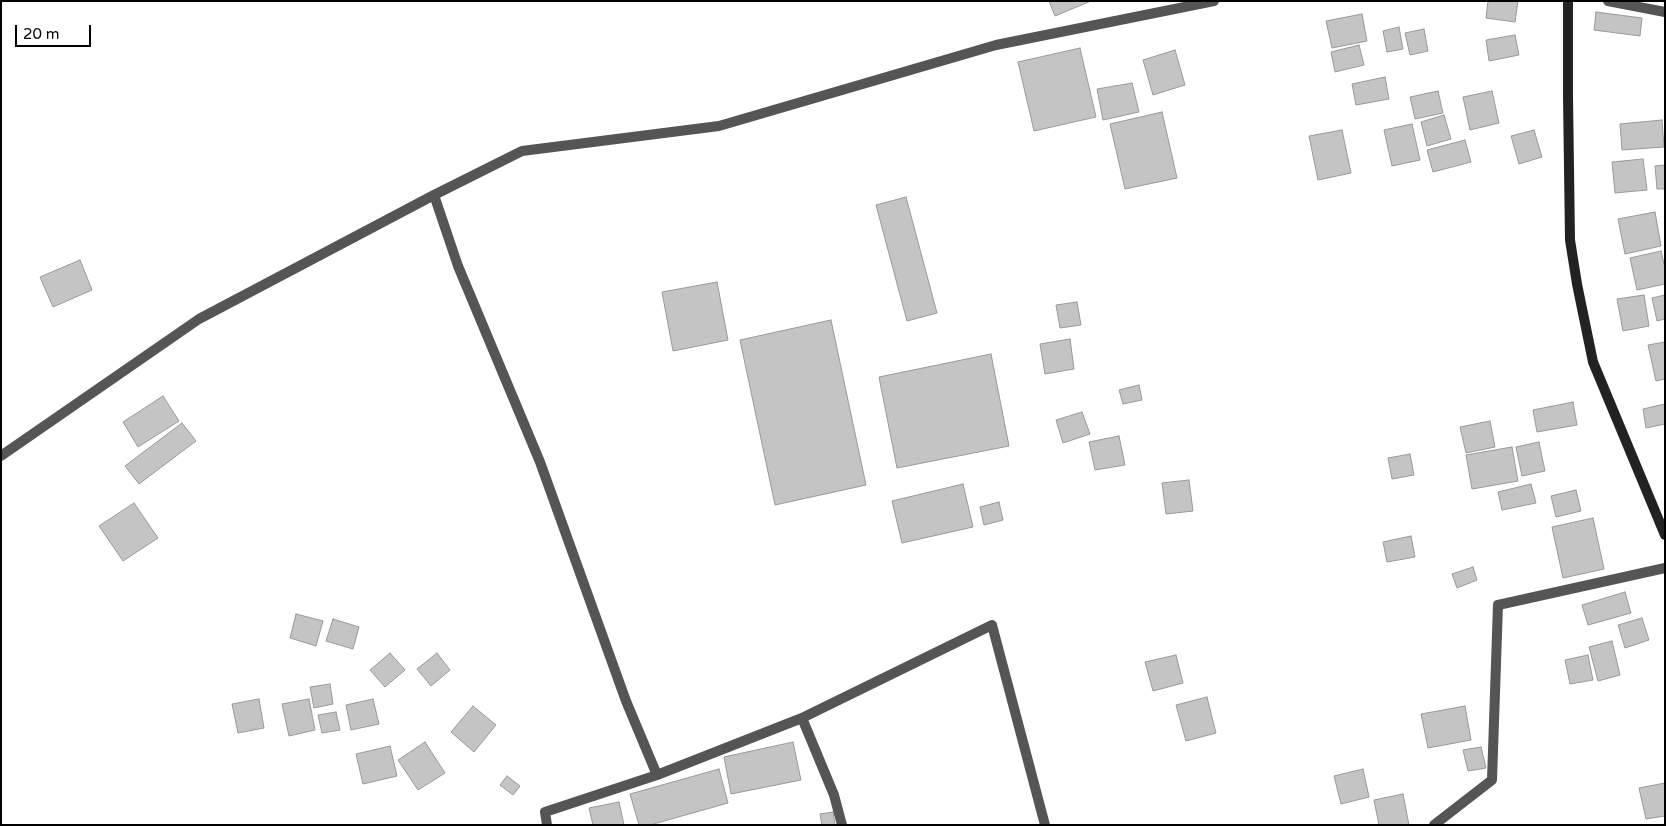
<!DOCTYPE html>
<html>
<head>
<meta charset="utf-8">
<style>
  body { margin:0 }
  #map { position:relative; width:1666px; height:826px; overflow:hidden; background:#fff; font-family:"Varela Round",sans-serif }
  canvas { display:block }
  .frame { position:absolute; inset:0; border:2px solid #000; pointer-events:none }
  .scale { position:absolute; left:15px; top:25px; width:76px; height:22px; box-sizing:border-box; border:2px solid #000; border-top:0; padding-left:6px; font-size:15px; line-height:18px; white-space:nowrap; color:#000; -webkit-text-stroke:4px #fff; paint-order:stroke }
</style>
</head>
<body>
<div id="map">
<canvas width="1666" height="826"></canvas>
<div class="frame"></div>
<div class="scale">20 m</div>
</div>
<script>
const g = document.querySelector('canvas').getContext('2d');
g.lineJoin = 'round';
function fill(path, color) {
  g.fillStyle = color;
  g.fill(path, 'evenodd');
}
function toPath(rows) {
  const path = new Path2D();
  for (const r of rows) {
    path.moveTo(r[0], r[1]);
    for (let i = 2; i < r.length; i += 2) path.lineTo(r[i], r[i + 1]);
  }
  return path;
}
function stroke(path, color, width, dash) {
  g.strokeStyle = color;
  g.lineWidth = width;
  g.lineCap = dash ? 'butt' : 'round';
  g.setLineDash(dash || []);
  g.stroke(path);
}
const building = toPath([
  [1049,1,1091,1,1055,16,1049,1],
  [1488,1,1518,1,1515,22,1486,18,1488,1],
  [1596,12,1642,18,1640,36,1594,30,1596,12],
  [1362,14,1367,41,1332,48,1326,21,1362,14],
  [1399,27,1403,49,1387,52,1383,31,1399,27],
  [1424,29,1428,51,1410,55,1405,33,1424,29],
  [1515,35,1519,55,1489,61,1486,40,1515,35],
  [1359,45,1364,65,1335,72,1331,52,1359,45],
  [1080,48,1096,117,1034,131,1018,62,1080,48],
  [1175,50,1185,85,1153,95,1143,60,1175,50],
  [1385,77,1389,99,1356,105,1352,84,1385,77],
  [1132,83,1139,112,1103,120,1097,89,1132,83],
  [1438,91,1443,113,1415,119,1410,97,1438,91],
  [1492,91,1499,123,1470,130,1463,97,1492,91],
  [1162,112,1177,178,1125,189,1110,124,1162,112],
  [1444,115,1451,139,1427,146,1421,122,1444,115],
  [1662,120,1664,147,1622,150,1620,124,1662,120],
  [1412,124,1420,160,1392,166,1384,130,1412,124],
  [1342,130,1351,173,1318,180,1309,136,1342,130],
  [1534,130,1542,157,1519,164,1511,136,1534,130],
  [1465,140,1471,162,1433,172,1427,150,1465,140],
  [1643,159,1647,190,1615,193,1612,162,1643,159],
  [1665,165,1665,189,1657,189,1655,166,1665,165],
  [906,197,937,313,907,321,876,205,906,197],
  [1655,212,1661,246,1625,254,1618,219,1655,212],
  [1661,251,1665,268,1665,284,1637,290,1630,258,1661,251],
  [80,260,92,290,53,307,40,277,80,260],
  [717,282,728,340,673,351,662,292,717,282],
  [1644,295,1649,326,1623,331,1617,299,1644,295],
  [1665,295,1665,319,1657,321,1652,298,1665,295],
  [1077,302,1081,325,1060,328,1056,305,1077,302],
  [831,320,866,485,775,505,740,340,831,320],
  [1070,339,1074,369,1045,374,1040,344,1070,339],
  [1665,342,1665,379,1656,381,1648,345,1665,342],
  [991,354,1009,446,897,468,879,377,991,354],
  [1139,385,1142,400,1123,404,1119,390,1139,385],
  [163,396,179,421,138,447,123,422,163,396],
  [1573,402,1577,425,1537,432,1533,410,1573,402],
  [1665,404,1665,424,1646,428,1643,409,1665,404],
  [1082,412,1090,434,1063,443,1056,420,1082,412],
  [1490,421,1495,447,1466,453,1460,427,1490,421],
  [182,423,196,441,139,484,125,466,182,423],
  [1119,436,1125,465,1095,470,1089,442,1119,436],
  [1539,442,1545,471,1522,476,1516,447,1539,442],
  [1512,447,1518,481,1472,489,1466,455,1512,447],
  [1410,454,1414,475,1392,479,1388,458,1410,454],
  [1189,480,1193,511,1166,514,1162,483,1189,480],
  [963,484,973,527,902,543,892,501,963,484],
  [1531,484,1536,503,1502,510,1498,492,1531,484],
  [1576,490,1581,511,1556,517,1551,496,1576,490],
  [999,502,1003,520,984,525,980,507,999,502],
  [134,503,158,538,123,561,99,526,134,503],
  [1593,518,1604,569,1563,578,1552,527,1593,518],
  [1411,536,1415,557,1387,562,1383,542,1411,536],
  [1473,567,1477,580,1457,588,1452,574,1473,567],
  [1625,592,1631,613,1588,625,1582,605,1625,592],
  [296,614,323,621,316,646,290,638,296,614],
  [1642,618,1649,640,1625,648,1618,625,1642,618],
  [333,619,359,627,353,649,326,641,333,619],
  [1612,641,1620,675,1598,681,1589,647,1612,641],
  [390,653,405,670,385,687,370,670,390,653],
  [437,653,450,670,431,686,417,669,437,653],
  [1176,655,1183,683,1153,691,1145,662,1176,655],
  [1588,655,1593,680,1570,684,1565,660,1588,655],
  [330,684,333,704,314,708,310,687,330,684],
  [1207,697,1216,733,1186,741,1176,705,1207,697],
  [259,699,264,728,238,733,232,704,259,699],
  [309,699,315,730,289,736,282,704,309,699],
  [373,699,379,724,351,730,346,705,373,699],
  [473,706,496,725,474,752,451,732,473,706],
  [1465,706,1471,740,1428,748,1421,714,1465,706],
  [336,712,340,730,322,733,318,715,336,712],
  [425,742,445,773,418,790,398,760,425,742],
  [793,742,801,780,731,794,724,757,793,742],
  [390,746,397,776,363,784,356,754,390,746],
  [1481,747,1486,768,1468,771,1463,750,1481,747],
  [719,769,728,803,650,825,639,825,630,794,719,769],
  [1363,769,1369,797,1341,804,1334,776,1363,769],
  [507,776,520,786,513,795,500,785,507,776],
  [1665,783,1665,816,1646,819,1639,788,1665,783],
  [1403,794,1409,825,1379,825,1374,800,1403,794],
  [619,802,624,825,593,825,589,808,619,802],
  [833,812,835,825,822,825,820,814,833,812]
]);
const street = toPath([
  [1608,1,1665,12],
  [434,195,458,266,540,462,626,701,657,775,802,718,834,795,842,825],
  [1,456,199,319,434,195,522,151,719,126,996,45,1214,1],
  [802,718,992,625,1045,825],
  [547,825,545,812,657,775],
  [1434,825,1492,780,1498,605,1665,568]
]);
const secondary = toPath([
  [1568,1,1568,96,1570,240,1577,284,1593,362,1665,535]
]);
fill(building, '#c4c4c4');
stroke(building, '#999', 1);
stroke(street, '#555', 10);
stroke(secondary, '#222', 10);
</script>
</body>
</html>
